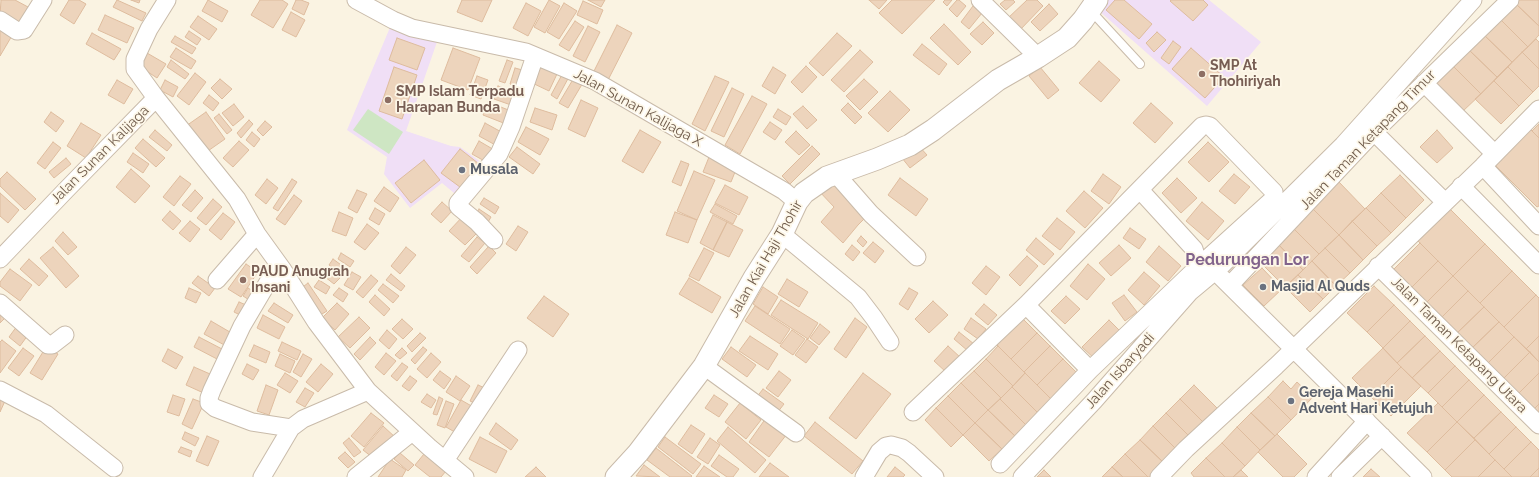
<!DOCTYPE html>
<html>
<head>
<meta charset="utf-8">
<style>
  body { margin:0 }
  canvas { display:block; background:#faf3e2 }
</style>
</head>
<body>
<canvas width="1539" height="477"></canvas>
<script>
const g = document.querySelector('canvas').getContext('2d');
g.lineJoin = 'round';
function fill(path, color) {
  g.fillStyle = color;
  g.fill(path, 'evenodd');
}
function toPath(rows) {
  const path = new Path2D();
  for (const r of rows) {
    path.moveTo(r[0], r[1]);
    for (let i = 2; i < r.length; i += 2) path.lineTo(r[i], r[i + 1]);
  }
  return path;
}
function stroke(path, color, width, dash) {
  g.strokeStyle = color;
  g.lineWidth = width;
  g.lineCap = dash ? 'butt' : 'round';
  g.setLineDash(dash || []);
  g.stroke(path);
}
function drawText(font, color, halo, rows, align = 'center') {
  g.font = font + ' Raleway,sans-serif';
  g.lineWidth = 3.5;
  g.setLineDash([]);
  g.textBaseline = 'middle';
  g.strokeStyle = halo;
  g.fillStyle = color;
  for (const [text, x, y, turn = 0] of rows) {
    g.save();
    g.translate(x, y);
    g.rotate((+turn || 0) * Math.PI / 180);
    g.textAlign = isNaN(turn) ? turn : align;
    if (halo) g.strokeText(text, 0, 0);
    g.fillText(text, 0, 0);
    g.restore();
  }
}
const education = toPath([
  [1104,0,1209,0,1261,42,1207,106,1098,10],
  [391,25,437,42,406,131,451,146,460,147,485,165,460,198,442,183,410,208,384,174,387,157,347,130]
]);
const green = toPath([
  [368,109,403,132,389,154,353,130]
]);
const building = toPath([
  [1,0,15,0,28,7,18,26,0,16,1,0],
  [69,0,79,0,86,4,74,24,60,15,69,0],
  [117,0,146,13,142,21,113,7,117,0],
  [131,0,140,0,139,3,131,0],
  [208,0,228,11,222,22,202,11,208,0],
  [260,0,282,0,288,4,273,28,251,15,260,0],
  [296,0,301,0,309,3,304,15,292,9,296,0],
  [462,0,492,0,482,22,457,12,462,0],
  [549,0,560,6,545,33,534,27,549,0],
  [588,0,605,0,601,7,588,0],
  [869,0,887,0,879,9,869,0],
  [892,0,935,0,902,34,879,13,892,0],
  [945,0,952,0,947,6,943,2,945,0],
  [957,0,959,0,966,6,957,17,949,9,957,0],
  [1005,0,1013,0,1015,2,1006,10,1000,4,1005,0],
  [1027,0,1037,0,1043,6,1019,31,1007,19,1027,0],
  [1115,0,1124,0,1152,24,1139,39,1106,10,1115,0],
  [1171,0,1203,0,1208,5,1193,21,1170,1,1171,0],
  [1519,0,1539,0,1539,26,1515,3,1519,0],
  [583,1,603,10,597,24,577,15,583,1],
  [526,3,541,11,528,36,513,28,526,3],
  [564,3,577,11,559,39,547,32,564,3],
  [1515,3,1539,26,1539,35,1528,47,1500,19,1515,3],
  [1049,4,1058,14,1040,31,1031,22,1049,4],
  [973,6,982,13,969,29,961,22,973,6],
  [291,12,305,20,296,37,282,30,291,12],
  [105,15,134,28,127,43,98,30,105,15],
  [198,16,217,29,209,40,190,27,198,16],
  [1500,19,1528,47,1512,62,1484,35,1500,19],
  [575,21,584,27,569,51,559,45,575,21],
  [983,22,994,33,982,45,970,34,983,22],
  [944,24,971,52,958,65,930,38,944,24],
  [617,25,632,33,608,80,593,73,617,25],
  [588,26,600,32,585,62,573,56,588,26],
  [0,27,13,34,0,56,0,27],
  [189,31,201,39,197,45,185,37,189,31],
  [1157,32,1166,40,1154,52,1146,43,1157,32],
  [92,33,121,49,114,60,86,44,92,33],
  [837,33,852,46,823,76,809,63,837,33],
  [1484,35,1512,62,1497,77,1469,50,1484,35],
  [175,36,196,48,192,54,171,42,175,36],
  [397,38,425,48,417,70,389,60,397,38],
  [1536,39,1539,42,1539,69,1522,52,1536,39],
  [1173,41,1181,47,1169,64,1161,58,1173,41],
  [922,44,947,64,939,75,913,55,922,44],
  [176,48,196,61,191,69,170,57,176,48],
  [453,48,480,58,468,90,441,80,453,48],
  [1191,48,1224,77,1205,98,1172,69,1191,48],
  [860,50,873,62,844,92,831,80,860,50],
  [1469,50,1497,77,1481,94,1453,66,1469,50],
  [1522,52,1539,69,1539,86,1533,92,1508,67,1522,52],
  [147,53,166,64,157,78,139,66,147,53],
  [171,60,189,74,185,79,167,67,171,60],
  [507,60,513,62,505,83,499,81,507,60],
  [1099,61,1120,80,1101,102,1079,83,1099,61],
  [536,64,557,74,549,91,528,81,536,64],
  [806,66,817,77,802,93,791,82,806,66],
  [1453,66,1481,94,1462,112,1434,84,1453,66],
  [394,67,417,75,402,119,379,111,394,67],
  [773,67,786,75,775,94,762,86,773,67],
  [1040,67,1059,90,1048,99,1029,76,1040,67],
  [1508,67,1533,92,1519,106,1494,81,1508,67],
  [515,68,526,71,521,87,510,84,515,68],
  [564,71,570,75,557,99,551,95,564,71],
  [195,73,206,82,189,105,177,96,195,73],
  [477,76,488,80,481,99,470,95,477,76],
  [575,76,584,81,568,108,559,103,575,76],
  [715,76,729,82,705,131,692,124,715,76],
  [220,79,232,89,222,99,211,88,220,79],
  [864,79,878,92,860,110,846,96,864,79],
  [117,80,133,89,124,104,108,95,117,80],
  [165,80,178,87,173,97,160,90,165,80],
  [1494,81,1519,106,1501,124,1475,99,1494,81],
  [498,86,516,92,511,105,494,99,498,86],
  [732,88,744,94,724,137,711,131,732,88],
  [890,91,910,110,888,132,868,113,890,91],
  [209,95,219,103,213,111,203,103,209,95],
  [752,96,767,104,740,154,725,145,752,96],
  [581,100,598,108,585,137,568,129,581,100],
  [488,102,511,111,506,124,483,115,488,102],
  [848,103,862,117,855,124,841,110,848,103],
  [1151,103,1173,123,1155,143,1133,123,1151,103],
  [234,104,244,117,233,126,222,113,234,104],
  [803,106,817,120,807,129,793,114,803,106],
  [535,108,557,115,552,130,530,122,535,108],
  [778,109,791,117,786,125,773,117,778,109],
  [51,112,64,121,56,132,44,122,51,112],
  [206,112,225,139,205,153,186,126,206,112],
  [219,114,232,130,227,134,214,118,219,114],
  [249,120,253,124,241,138,237,133,249,120],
  [265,121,272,127,263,136,257,130,265,121],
  [770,122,782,130,775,140,763,132,770,122],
  [81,123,101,135,86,158,67,146,81,123],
  [485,123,505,134,499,147,479,136,485,123],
  [1539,124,1539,138,1532,131,1539,124],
  [526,127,549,139,540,155,518,142,526,127],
  [1529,128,1539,138,1539,206,1537,207,1494,164,1529,128],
  [155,130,172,145,167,151,149,137,155,130],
  [640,130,661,142,643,173,622,161,640,130],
  [1437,130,1453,148,1437,163,1420,147,1437,130],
  [796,131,810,145,799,155,785,142,796,131],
  [252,132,260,139,254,147,246,140,252,132],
  [143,139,165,158,156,167,135,148,143,139],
  [239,141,249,150,233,167,223,158,239,141],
  [479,141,496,151,488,163,472,154,479,141],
  [53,142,61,148,45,169,37,163,53,142],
  [1208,142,1229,162,1209,182,1188,162,1208,142],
  [918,145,927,155,910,168,902,158,918,145],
  [812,146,820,154,790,184,782,176,812,146],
  [517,147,540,164,533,174,509,157,517,147],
  [460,149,483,167,464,190,441,173,460,149],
  [133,153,149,164,143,173,127,162,133,153],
  [709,157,737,167,731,182,703,172,709,157],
  [66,158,71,164,54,178,49,172,66,158],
  [424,160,440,180,411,203,395,183,424,160],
  [681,161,689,164,681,186,672,182,681,161],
  [131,169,150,186,135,203,116,187,131,169],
  [694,171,715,180,697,220,677,211,694,171],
  [7,172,36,199,25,210,0,186,0,179,7,172],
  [1103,174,1121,187,1109,204,1091,191,1103,174],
  [1234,174,1250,187,1235,204,1219,191,1234,174],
  [1400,175,1424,200,1406,218,1381,193,1400,175],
  [180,176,191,184,174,206,163,197,180,176],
  [900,178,928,199,916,216,888,195,900,178],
  [1177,178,1197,198,1181,213,1162,193,1177,178],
  [267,179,278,188,266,204,255,195,267,179],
  [292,179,297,182,278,211,273,208,292,179],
  [830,179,866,217,858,225,843,243,821,222,834,207,818,190,830,179],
  [1339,182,1365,209,1339,235,1312,208,1339,182],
  [725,185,748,197,739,215,715,203,725,185],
  [384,187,399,198,390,212,374,201,384,187],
  [195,190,203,198,191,212,182,205,195,190],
  [357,190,367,194,357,213,348,208,357,190],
  [1084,191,1103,208,1085,228,1066,211,1084,191],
  [0,193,19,210,8,223,0,216,0,193],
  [1381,193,1406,218,1391,233,1366,208,1381,193],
  [294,195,302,201,285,225,276,219,294,195],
  [484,198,499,207,495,214,480,204,484,198],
  [213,199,222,207,206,225,197,218,213,199],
  [442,202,452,211,441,223,431,214,442,202],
  [1202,202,1224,221,1208,240,1186,221,1202,202],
  [715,204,737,216,733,224,710,212,715,204],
  [375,208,385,214,379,225,369,219,375,208],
  [1312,208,1339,235,1319,254,1293,228,1312,208],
  [1366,208,1391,233,1377,246,1352,221,1366,208],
  [479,209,491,217,487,224,475,216,479,209],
  [1450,209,1485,244,1453,276,1418,241,1450,209],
  [170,211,181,221,173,230,162,220,170,211],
  [339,212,353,218,346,236,332,231,339,212],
  [675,212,697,220,688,243,666,235,675,212],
  [223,213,235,222,221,240,209,230,223,213],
  [465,214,481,229,465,245,449,231,465,214],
  [713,215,727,222,713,250,700,243,713,215],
  [1057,218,1075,232,1060,250,1042,236,1057,218],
  [190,221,200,229,190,242,179,233,190,221],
  [1352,221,1377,246,1363,260,1339,235,1352,221],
  [727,222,743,230,729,257,713,250,727,222],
  [367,224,379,233,365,250,354,242,367,224],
  [518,226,528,232,516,251,506,244,518,226],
  [1130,228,1146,239,1139,249,1123,238,1130,228],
  [1293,228,1319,254,1303,270,1277,243,1293,228],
  [63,232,77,247,68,255,55,241,63,232],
  [1339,235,1363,260,1350,273,1325,248,1339,235],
  [861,236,867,242,863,247,857,241,861,236],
  [477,237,485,243,469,262,461,256,477,237],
  [1036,238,1054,254,1044,265,1026,250,1036,238],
  [873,242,884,251,875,263,863,253,873,242],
  [1277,243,1303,270,1285,287,1259,261,1277,243],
  [1420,243,1438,261,1411,288,1393,270,1420,243],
  [1485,244,1512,271,1480,303,1453,276,1485,244],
  [852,245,860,252,853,261,845,254,852,245],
  [1119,245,1131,258,1111,276,1099,263,1119,245],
  [489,246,496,253,477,274,470,267,489,246],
  [1159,246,1181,266,1168,281,1146,262,1159,246],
  [53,247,79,276,66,288,40,258,53,247],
  [406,247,416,255,400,274,391,266,406,247],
  [704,248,714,253,699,281,689,276,704,248],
  [1325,248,1350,273,1336,286,1312,261,1325,248],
  [341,253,354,261,350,267,338,259,341,253],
  [1027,256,1038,266,1020,286,1009,275,1027,256],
  [29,259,48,276,39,286,20,269,29,259],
  [333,259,348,270,344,276,329,265,333,259],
  [1312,261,1336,286,1323,299,1298,275,1312,261],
  [1438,261,1453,276,1426,303,1411,288,1438,261],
  [246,264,258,272,241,297,228,289,246,264],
  [1088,264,1105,279,1087,300,1070,286,1088,264],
  [986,266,1000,277,986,295,972,283,986,266],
  [1262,268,1282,289,1264,306,1243,285,1262,268],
  [10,269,32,285,20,301,0,286,0,282,10,269],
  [331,270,340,278,334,284,325,277,331,270],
  [1512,271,1536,295,1504,327,1480,303,1512,271],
  [352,272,361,277,353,290,344,285,352,272],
  [1144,272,1160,286,1144,305,1128,290,1144,272],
  [391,274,405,286,401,291,386,280,391,274],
  [371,275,378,281,363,298,356,292,371,275],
  [1298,275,1323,299,1310,312,1285,287,1298,275],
  [198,276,215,288,209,296,192,283,198,276],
  [1453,276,1468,291,1441,318,1426,303,1453,276],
  [689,278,721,297,712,313,679,294,689,278],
  [787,279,808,292,799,307,778,294,787,279],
  [319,280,330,287,326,294,314,287,319,280],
  [308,283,327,311,317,317,299,290,308,283],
  [383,284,399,296,393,303,378,290,383,284],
  [1374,286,1394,305,1367,332,1347,313,1374,286],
  [763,287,778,297,768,314,753,304,763,287],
  [189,288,201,293,196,303,185,298,189,288],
  [248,288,259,295,254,303,243,296,248,288],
  [339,288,348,294,343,302,333,295,339,288],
  [909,288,918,293,908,310,899,304,909,288],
  [1468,291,1484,307,1457,333,1441,318,1468,291],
  [375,295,390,309,384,316,369,302,375,295],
  [1124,295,1137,312,1125,321,1112,303,1124,295],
  [1536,295,1539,298,1539,336,1526,349,1504,327,1536,295],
  [544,296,569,314,553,337,527,318,544,296],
  [1066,296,1080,309,1065,324,1051,311,1066,296],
  [781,300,818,323,808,339,771,315,781,300],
  [933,301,948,315,929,333,915,319,933,301],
  [239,302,251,307,246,318,234,312,239,302],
  [274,303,293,315,288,323,268,311,274,303],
  [337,303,349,314,335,330,322,318,337,303],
  [984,304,997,315,988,325,975,314,984,304],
  [1394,305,1410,321,1383,348,1367,332,1394,305],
  [755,306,790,329,780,344,745,321,755,306],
  [1484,307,1499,322,1472,348,1457,333,1484,307],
  [0,312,6,317,0,323,0,312],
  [263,315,285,327,279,339,257,328,263,315],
  [359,317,370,328,350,348,338,337,359,317],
  [855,318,867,327,846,358,834,349,855,318],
  [971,318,986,329,978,339,964,329,971,318],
  [402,319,413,329,403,339,392,329,402,319],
  [1023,319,1037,333,1011,359,997,345,1023,319],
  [1109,320,1123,334,1097,361,1082,347,1109,320],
  [211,321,235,335,228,347,204,334,211,321],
  [1410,321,1425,336,1397,363,1383,348,1410,321],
  [1499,322,1514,337,1487,364,1472,348,1499,322],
  [820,324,830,332,819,345,810,338,820,324],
  [17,326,28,335,20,346,9,337,17,326],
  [387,330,397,339,389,349,379,340,387,330],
  [792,330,805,339,793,355,780,346,792,330],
  [959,332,974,344,968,351,954,339,959,332],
  [420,333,426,338,412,352,407,346,420,333],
  [1037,333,1050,346,1024,372,1011,359,1037,333],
  [750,336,778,354,768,370,739,351,750,336],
  [1425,336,1440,351,1412,378,1397,363,1425,336],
  [1539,336,1539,362,1526,349,1539,336],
  [199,337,222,349,217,359,194,347,199,337],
  [370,337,376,343,360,360,354,354,370,337],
  [1514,337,1530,352,1503,379,1487,364,1514,337],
  [807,339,818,347,806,363,795,355,807,339],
  [2,340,16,351,0,373,0,342,2,340],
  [282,342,301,351,297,360,278,351,282,342],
  [254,345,270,352,266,363,249,356,254,345],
  [948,346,961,358,946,372,934,361,948,346],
  [998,346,1025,373,1013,386,986,359,998,346],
  [1050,346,1063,359,1037,385,1024,372,1050,346],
  [46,347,58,354,42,380,30,373,46,347],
  [423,347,427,350,415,364,411,360,423,347],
  [731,347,756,365,747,377,722,359,731,347],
  [23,348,34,356,19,376,8,368,23,348],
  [402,348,407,353,400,359,395,355,402,348],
  [1383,348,1401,367,1371,397,1352,378,1383,348],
  [168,349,183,357,176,369,162,361,168,349],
  [1440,351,1455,366,1428,393,1412,378,1440,351],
  [1530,352,1539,362,1539,373,1518,394,1503,379,1530,352],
  [386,353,396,361,384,375,375,367,386,353],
  [431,353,441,362,427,378,417,369,431,353],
  [280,354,295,361,290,373,275,366,280,354],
  [303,354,312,359,301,377,293,372,303,354],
  [986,359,1013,386,1001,398,974,371,986,359],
  [1063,359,1079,375,1053,401,1037,385,1063,359],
  [402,363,408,367,397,381,391,376,402,363],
  [247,364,259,370,253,380,242,374,247,364],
  [321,364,333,374,318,392,306,382,321,364],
  [1455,366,1469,380,1442,407,1428,393,1455,366],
  [194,367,217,377,208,395,186,385,194,367],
  [1401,367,1421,386,1391,416,1371,397,1401,367],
  [440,371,451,379,444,389,433,380,440,371],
  [779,371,791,380,778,397,766,388,779,371],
  [974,371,1001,398,988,410,961,383,974,371],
  [285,373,298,381,290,393,277,385,285,373],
  [863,373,891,394,856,439,829,418,863,373],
  [1025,373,1052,400,1038,413,1012,387,1025,373],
  [1539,373,1539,404,1533,410,1518,394,1539,373],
  [410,376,417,381,409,391,402,386,410,376],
  [456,376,470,386,460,401,446,392,456,376],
  [1469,380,1484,395,1457,422,1442,407,1469,380],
  [1283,381,1291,389,1297,382,1313,397,1291,420,1268,397,1283,381],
  [961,383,988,410,975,423,948,396,961,383],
  [266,385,278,390,269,415,257,411,266,385],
  [478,385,487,389,479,405,470,401,478,385],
  [1194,385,1219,410,1205,424,1180,399,1194,385],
  [1012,387,1038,413,1026,425,1000,399,1012,387],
  [305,388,314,393,305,407,296,402,305,388],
  [763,389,784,404,777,413,756,398,763,389],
  [427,394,436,400,431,408,421,402,427,394],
  [173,395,185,399,179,416,167,412,173,395],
  [714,395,728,404,719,417,705,408,714,395],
  [1484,395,1501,412,1474,438,1457,422,1484,395],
  [948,396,975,423,963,435,936,408,948,396],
  [439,397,443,399,437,415,433,414,439,397],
  [1268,397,1291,420,1275,436,1251,413,1268,397],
  [0,399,5,401,0,412,0,399],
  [193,399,204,403,192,429,182,424,193,399],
  [1000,399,1026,425,1015,436,988,410,1000,399],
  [1180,399,1205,424,1191,438,1166,413,1180,399],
  [461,400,475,408,460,435,446,427,461,400],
  [446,401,454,404,445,428,437,425,446,401],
  [740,403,761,420,746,439,725,422,740,403],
  [1438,403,1457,422,1427,452,1407,433,1438,403],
  [1539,404,1539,415,1533,410,1539,404],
  [936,408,963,435,951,447,925,420,936,408],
  [988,410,1015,436,1002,449,975,423,988,410],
  [1501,412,1516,427,1489,454,1474,438,1501,412],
  [371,413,384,423,364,447,351,436,371,413],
  [1166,413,1191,438,1178,451,1153,426,1166,413],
  [1251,413,1275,436,1260,450,1237,427,1251,413],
  [766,418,787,434,769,457,749,442,766,418],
  [815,422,863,461,852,474,804,436,815,422],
  [1457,422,1475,440,1445,470,1427,452,1457,422],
  [496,423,518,440,511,450,489,434,496,423],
  [975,423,1002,449,989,461,963,435,975,423],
  [691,425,705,434,692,454,678,444,691,425],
  [383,426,396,438,377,461,363,450,383,426],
  [1153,426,1178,451,1165,464,1140,440,1153,426],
  [728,427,766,460,755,473,717,441,728,427],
  [1237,427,1260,450,1245,466,1222,443,1237,427],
  [1516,427,1531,442,1504,469,1489,454,1516,427],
  [185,432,199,438,195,446,182,439,185,432],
  [1277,434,1307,464,1294,477,1283,477,1258,452,1277,434],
  [207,436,219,441,208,466,196,461,207,436],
  [480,437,507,451,496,473,469,459,480,437],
  [665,437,701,464,693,474,658,447,665,437],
  [349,438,361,452,354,457,343,443,349,438],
  [710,438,720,445,708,464,697,457,710,438],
  [1140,440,1165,464,1152,477,1148,477,1125,454,1140,440],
  [1475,440,1495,460,1478,477,1452,477,1445,470,1475,440],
  [1531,442,1539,450,1539,468,1530,477,1512,477,1504,469,1531,442],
  [1222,443,1245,466,1233,477,1225,477,1206,458,1222,443],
  [181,447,192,451,190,457,178,452,181,447],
  [656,448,692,476,691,477,670,477,647,460,656,448],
  [345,452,355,462,348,468,338,458,345,452],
  [400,453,414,465,408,471,394,459,400,453],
  [424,454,446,471,441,477,430,477,415,465,424,454],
  [1125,454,1148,477,1123,477,1112,467,1125,454],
  [719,455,739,469,733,477,727,477,711,466,719,455],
  [1206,458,1225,477,1194,477,1191,473,1206,458],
  [390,459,406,470,402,477,378,477,390,459],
  [1495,460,1512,477,1478,477,1495,460],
  [770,463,789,477,759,477,770,463],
  [644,465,660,477,636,476,644,465],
  [704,466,720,477,696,477,704,466],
  [536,467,546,477,525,477,536,467],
  [895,467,905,475,903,477,887,477,895,467],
  [1112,467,1123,477,1102,477,1112,467],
  [1539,468,1539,477,1530,477,1539,468],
  [1371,469,1380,477,1363,477,1371,469],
  [1044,470,1051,477,1037,477,1044,470],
  [1241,470,1248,477,1233,477,1241,470]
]);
const service = toPath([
  [1091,11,1140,64]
]);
const minor = toPath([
  [356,0,393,20,412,28,526,52,595,81,784,191,797,202],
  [980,0,1038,57],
  [0,20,17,31,24,30,43,0],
  [1424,83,1495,154],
  [156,98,237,199,257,234,283,270,316,322,368,391,429,447,465,477],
  [1374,132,1445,202],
  [1483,166,1539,226],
  [836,174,871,214,917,257],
  [1461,186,1539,265],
  [1140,190,1194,249,1199,266,1206,273],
  [782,234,858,297,874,318,890,342],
  [494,240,477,222,460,208,458,206,458,203,499,154,511,127,535,56],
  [0,259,66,190,156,98,135,69,135,59,149,29,167,0],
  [1378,266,1539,425],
  [283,270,268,282,242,326,212,390,209,398,209,403,215,408,252,422,291,428],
  [1221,277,1423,477],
  [217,280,257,234],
  [1230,285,1374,132,1510,0],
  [0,303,48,345,52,345,65,335],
  [1026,305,1090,370],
  [704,366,796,433],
  [0,390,46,414,114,468],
  [913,412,1026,305,1202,126,1206,125,1210,126,1274,192,1273,199,1199,266,1090,370,1000,464],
  [446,459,518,350],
  [262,477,291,428,303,419,368,391],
  [356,477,412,432],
  [864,477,879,452,886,446,891,445,902,448,909,453,935,477],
  [1022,477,1094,401,1190,292,1220,267,1343,145,1473,0],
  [1159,477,1186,449,1276,366,1483,166,1539,109],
  [1316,477,1367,421],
  [1340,477,1382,436]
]);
const tertiary = toPath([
  [616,477,638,453,704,366,754,278,782,234,797,202,804,193,827,177,877,159,910,145,933,130,998,80,1038,57,1067,38,1083,20,1097,0]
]);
const markers = [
  [1202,74,4,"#8d6e63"],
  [388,100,4,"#8d6e63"],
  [462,170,4,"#6b7280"],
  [243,280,4,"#8d6e63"],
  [1263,287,4,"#6b7280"],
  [1291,401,4,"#6b7280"]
];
const educationNames = [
  ["SMP At",1210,66],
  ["Thohiriyah",1210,82],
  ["SMP Islam Terpadu",396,92],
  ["Harapan Bunda",396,108],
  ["PAUD Anugrah",251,272],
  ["Insani",251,288]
];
const streetNames = [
  ["Jalan Sunan Kalijaga X",638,108,29],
  ["Jalan Taman Ketapang Timur",1368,140,-46],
  ["Jalan Sunan Kalijaga",100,155,-45],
  ["Jalan Kiai Haji Thohir",766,259,-60],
  ["Jalan Taman Ketapang Utara",1459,345,45],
  ["Jalan Isbaryadi",1120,371,-48]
];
const worshipNames = [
  ["Musala",470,170],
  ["Masjid Al Quds",1271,287],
  ["Gereja Masehi",1299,393],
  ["Advent Hari Ketujuh",1299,409]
];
const quarterNames = [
  ["Pedurungan Lor",1247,260]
];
fill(education, '#f0dff6');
fill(green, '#cee6c3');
fill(building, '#edd4bc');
stroke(building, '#debc9e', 1);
stroke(service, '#c9bbaa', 10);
stroke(minor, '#c9bbaa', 19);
stroke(tertiary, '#c9bbaa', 23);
stroke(service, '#fff', 8);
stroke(minor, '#fff', 17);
stroke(tertiary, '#fff', 21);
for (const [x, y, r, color] of markers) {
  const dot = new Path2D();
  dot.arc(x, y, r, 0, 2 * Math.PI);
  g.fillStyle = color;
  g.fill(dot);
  stroke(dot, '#fdf7e8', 1.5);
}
drawText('bold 14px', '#785e54', '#fdf7e8', educationNames, 'left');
drawText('14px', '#6f5b4b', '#fdf7e8', streetNames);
drawText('bold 14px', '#5b616d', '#fdf7e8', worshipNames, 'left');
drawText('bold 16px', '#82638c', '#fdf7e8', quarterNames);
</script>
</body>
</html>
